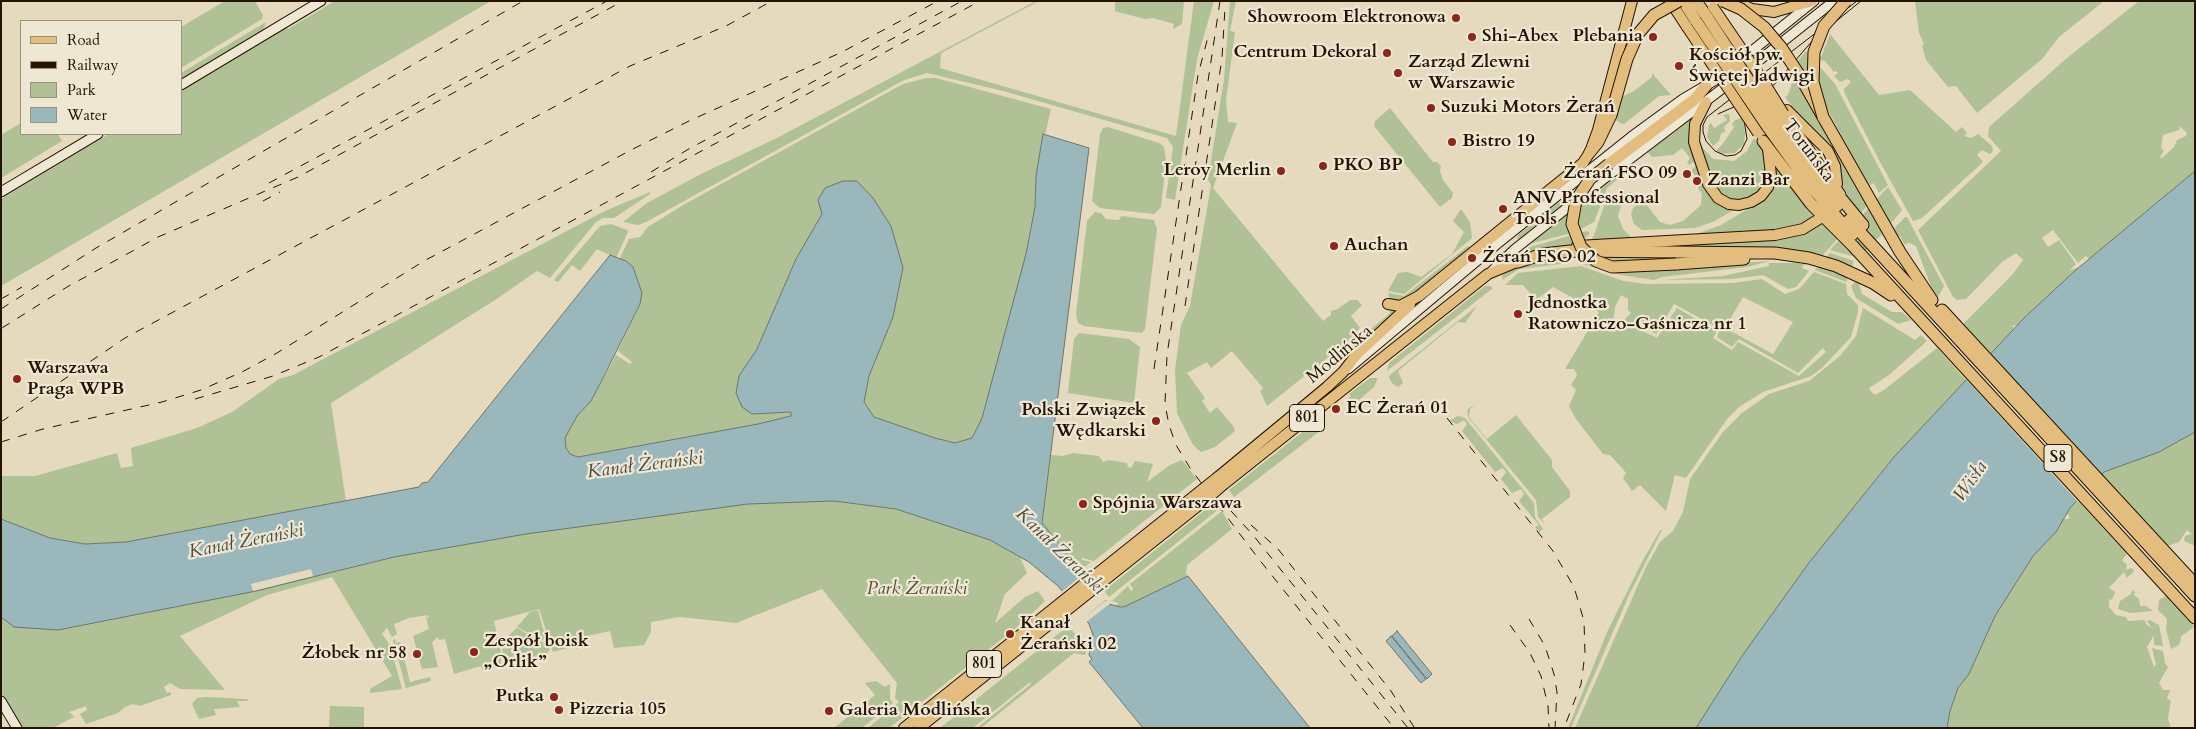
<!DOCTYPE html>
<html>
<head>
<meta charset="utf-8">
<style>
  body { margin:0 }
  #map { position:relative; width:2196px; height:729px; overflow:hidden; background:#e5dabd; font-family:Cardo,serif }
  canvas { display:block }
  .frame { position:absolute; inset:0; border:2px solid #251200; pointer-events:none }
  .legend { position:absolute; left:20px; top:20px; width:162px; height:115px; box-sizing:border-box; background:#eee7d4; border:1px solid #9e927f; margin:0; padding:6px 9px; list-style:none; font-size:15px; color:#251200 }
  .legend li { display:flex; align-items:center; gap:10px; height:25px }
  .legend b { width:25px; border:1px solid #9e927f }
</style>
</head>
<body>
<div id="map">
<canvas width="2196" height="729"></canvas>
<div class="frame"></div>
<ul class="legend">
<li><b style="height:6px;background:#e2bd7e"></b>Road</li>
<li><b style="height:6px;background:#251200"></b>Railway</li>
<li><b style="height:14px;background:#afc195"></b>Park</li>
<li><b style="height:14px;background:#9ab8bb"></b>Water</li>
</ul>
</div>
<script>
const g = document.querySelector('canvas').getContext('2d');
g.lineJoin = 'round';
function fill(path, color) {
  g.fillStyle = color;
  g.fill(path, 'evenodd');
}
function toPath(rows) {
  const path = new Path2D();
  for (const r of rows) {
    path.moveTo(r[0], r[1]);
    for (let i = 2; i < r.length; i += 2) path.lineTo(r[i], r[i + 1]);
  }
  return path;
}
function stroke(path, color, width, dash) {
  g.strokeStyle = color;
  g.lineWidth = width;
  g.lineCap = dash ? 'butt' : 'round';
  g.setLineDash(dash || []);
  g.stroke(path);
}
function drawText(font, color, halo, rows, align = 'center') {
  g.font = font + ' Cardo,serif';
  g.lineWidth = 4.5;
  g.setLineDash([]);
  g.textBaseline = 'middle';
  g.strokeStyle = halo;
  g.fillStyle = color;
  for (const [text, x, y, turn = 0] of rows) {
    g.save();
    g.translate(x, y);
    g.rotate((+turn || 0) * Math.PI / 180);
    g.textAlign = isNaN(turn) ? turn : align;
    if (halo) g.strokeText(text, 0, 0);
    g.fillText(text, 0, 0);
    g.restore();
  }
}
const green = toPath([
  [225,1,255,1,263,15,262,19,181,68,181,27],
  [335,1,491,1,1,286,1,199,109,134,181,134,181,90,286,27,288,29],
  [1036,1,1039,1,941,53,940,68,1176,136,1194,1,1214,1,1197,59,1175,200,1166,198,1173,147,1167,138,1003,91,927,73,902,81,646,222,638,225,623,222,647,203,701,174,777,138],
  [1115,1,1184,1,1182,24,1173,29,1174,24,1153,18,1145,19,1118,12,1115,11],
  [1230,1,1236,1,1230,31,1235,32,1226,100,1228,122,1237,123,1213,188,1323,321,1331,315,1331,311,1338,309,1350,300,1357,300,1362,305,1351,316,1360,328,1342,346,1267,406,1260,391,1263,388,1232,351,1211,368,1207,362,1187,373,1205,398,1202,401,1210,413,1217,407,1234,427,1235,431,1215,447,1201,452,1193,445,1177,413,1175,370,1181,325,1190,306,1211,186,1208,179,1224,80],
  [1915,1,2104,1,2059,37,2042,59,1977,113,1956,86,1948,87,1926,60,1922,46,1924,44,1919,33],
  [2139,1,2195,1,2195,171,2089,259,2086,256,2078,263,2053,230,2042,238,2048,247,2059,240,2076,264,2069,271,2079,267,2017,326,2012,325,2014,328,1991,354,1963,324,2012,275,2023,260,2016,253,2002,262,1966,299,1957,300,1953,297,1918,230,2001,151,1988,136,1989,127,2067,58],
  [2180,126,2187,133,2186,136,2177,140,2174,147,2162,158,2160,157,2164,151,2161,148,2163,135,2179,130],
  [266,22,263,31,181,80,181,73],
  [1830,34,1879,95,1910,90,1956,132,1962,127,1967,133,1964,136,1971,138,1978,134,1992,146,1993,151,1990,154,1982,150,1977,155,1983,162,1922,218,1913,221,1879,160,1844,92,1844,89,1851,82,1848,79,1840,82,1834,76,1838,73,1836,71,1834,72,1825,61,1820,60],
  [1806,51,1835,84,1888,185,1879,193,1874,183,1868,186,1819,93,1868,205,1822,256,1613,247,1775,238,1822,221,1831,229,1854,208,1839,189,1839,171,1785,97,1788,95,1794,77,1790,71],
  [1652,73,1671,95,1659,96,1624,124,1620,123,1615,119,1619,98,1634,91,1652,77],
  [926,78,936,78,1051,109,1045,135,1043,135,1036,176,1035,207,1026,254,982,418,972,438,955,443,935,438,874,417,864,402,869,376,893,317,873,198,857,181,843,181,796,259,757,349,739,376,752,414,791,412,791,416,758,424,578,457,570,454,566,449,565,438,577,416,591,401,616,355,630,364,632,362,618,351,640,304,642,294,633,267,626,261,619,260,629,239,640,237,648,227,685,204,903,84],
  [1390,108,1433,162,1437,162,1441,166,1440,171,1443,180,1453,193,1452,198,1440,207,1374,126,1375,121],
  [1729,114,1730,121,1724,127,1725,132,1721,133,1719,141,1713,146,1707,137,1709,125,1711,123,1714,128,1727,120,1723,115],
  [1694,116,1705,186,1737,208,1713,222,1695,228,1642,230,1634,224,1631,215,1633,208,1639,203,1645,203,1660,222,1670,225,1683,221,1701,205,1702,194,1698,188,1700,181,1691,171,1696,165,1693,162,1689,165,1687,163,1690,158,1682,148,1673,155,1652,157,1648,152],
  [1743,117,1745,134,1744,144,1735,153,1721,154,1716,150,1722,145,1734,127,1732,125,1734,121],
  [21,123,21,134,58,134,62,141,1,178,1,135],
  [1108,127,1159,143,1164,147,1166,160,1161,207,1154,214,1100,208,1092,201,1100,134,1103,128],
  [1697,133,1702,147,1713,159,1734,161,1747,151,1754,138,1760,145,1768,167,1765,185,1753,198,1734,202,1714,190,1696,142],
  [1774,164,1816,216,1813,220,1785,231,1691,236,1721,225,1753,206],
  [1618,177,1626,178,1618,179,1607,188,1594,222,1575,232,1529,244,1602,186],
  [1888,187,1902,210,1884,232,1859,258,1830,250],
  [650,192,650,194,614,218,603,218,596,222,550,278,537,271,495,300,331,403,346,501,126,542,86,544,50,538,1,519,1,476,35,476,117,453,121,468,133,466,131,448,197,428,232,412,279,379,293,375,605,211],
  [1632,192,1622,202,1618,216,1623,229,1634,240,1589,243,1594,235,1606,200,1615,195],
  [1568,194,1572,199,1520,240,1517,239,1518,235],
  [1461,209,1470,222,1472,238,1404,294,1388,291,1398,273,1407,272,1421,277,1452,254,1464,232,1453,221],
  [1095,212,1101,213,1106,219,1119,220,1121,216,1154,220,1157,229,1145,329,1142,333,1084,326,1078,323,1076,314,1087,221],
  [1905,217,1907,217,1944,286,1938,297,1932,289,1916,246,1910,243,1904,244,1900,236,1886,237],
  [611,224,627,230,628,232,616,258,597,249,580,271,572,265,558,282,554,280,600,226],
  [1587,231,1590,233,1581,243,1548,248,1516,258,1530,247],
  [1468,246,1470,247,1403,302,1390,300,1388,293,1404,296],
  [1830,253,1854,261,1846,282,1815,270],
  [1576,254,1569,263,1519,269,1502,280,1503,273,1525,263],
  [1581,255,1736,255,1677,267,1770,261,1747,267,1662,277,1654,280,1621,275,1579,263,1578,261],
  [1769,263,1795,263,1809,265,1803,265,1802,268,1809,271,1796,287,1788,289,1763,275,1732,279,1660,280,1723,276,1769,266],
  [1581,266,1623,281,1647,284,1733,283,1762,279,1785,294,1799,289,1814,272,1846,284,1847,294,1858,305,1858,312,1851,337,1822,368,1811,376,1763,392,1739,407,1727,419,1686,478,1675,475,1666,511,1640,485,1632,491,1623,478,1626,473,1622,468,1610,455,1603,454,1576,419,1569,406,1576,390,1571,385,1577,375,1574,369,1565,369,1599,312,1553,287,1536,300,1523,285,1505,285,1518,273],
  [1621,295,1628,299,1628,310,1631,313,1619,325,1613,324,1615,307],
  [1743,297,1793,322,1773,354,1725,328],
  [1674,304,1720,329,1717,337,1732,347,1739,339,1798,373,1823,348,1826,352,1799,376,1738,342,1732,350,1713,338,1717,331,1677,308,1657,338,1640,330,1642,326,1656,334],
  [1866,272,1867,274,1859,285,1862,294,1892,312,1902,312,1911,320,1898,324,1856,298,1851,286],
  [1485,286,1490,286,1493,288,1387,371,1389,363],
  [1477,306,1465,323,1458,322,1398,371,1403,383,1398,387,1393,384,1389,378,1390,375],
  [1392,308,1400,309,1349,356,1347,349,1389,314],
  [1863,308,1915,340,1921,335,1927,341,1889,375,1869,388,1872,393,1875,395,1884,390,1937,348,1966,380,1894,457,1808,564,1742,656,1696,728,1575,728,1646,567,1660,542,1673,531,1683,512,1690,479,1723,432,1742,413,1769,394,1809,381,1840,356,1856,336],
  [1079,333,1129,339,1140,347,1134,403,1068,393,1074,339],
  [1370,378,1378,378,1374,387,1353,405,1348,399,1351,396,1349,394],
  [1476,403,1470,409,1469,417,1487,439,1516,415,1552,460,1552,467,1570,491,1570,497,1542,519,1545,524,1538,517,1536,500,1468,417,1467,410],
  [1458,416,1465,418,1534,503,1535,517,1543,529,1539,532,1535,527,1539,525,1519,501,1524,494,1521,489,1512,493,1501,479,1506,472,1503,468,1495,472,1462,431,1467,424,1464,420,1457,424,1449,421],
  [1319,419,1324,428,1234,497,1229,490],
  [2195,432,2195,546,2184,541,2185,536,2192,534,2187,530,2179,542,2167,546,2101,474,2120,465,2159,452],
  [1073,453,1099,456,1103,462,1109,460,1127,463,1128,467,1131,468,1135,461,1153,464,1147,482,1170,465,1182,460,1197,479,1094,561,1082,558,1082,560,1091,562,1083,568,1081,563,1078,564,1042,523,1051,455,1063,456],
  [2077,500,2127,554,2122,560,2127,565,2126,570,2132,568,2134,571,2127,578,2124,572,2109,588,2115,592,2112,600,2109,599,2109,607,2116,615,2126,617,2128,621,2144,620,2147,625,2152,628,2147,621,2150,620,2159,625,2163,646,2154,645,2154,635,2147,647,2154,667,2156,665,2152,648,2163,651,2165,663,2168,667,2159,683,2163,690,2170,690,2167,698,2171,701,2168,719,2171,728,1947,728,1950,711,1958,688,1969,674,1995,616,2033,556,2056,532,2063,519,2069,519,2069,515,2065,514],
  [803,501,834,501,896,509,990,540,1020,557,1027,573,1005,594,995,623,1025,597,1038,591,1045,601,1022,623,889,728,868,728,899,702,895,698,897,683,822,589,736,623,680,617,651,622,651,632,644,645,614,648,610,631,574,639,575,643,581,644,578,649,572,647,553,652,539,609,494,621,501,653,501,666,483,671,481,666,454,674,445,639,439,640,438,637,432,642,438,667,422,669,413,636,429,629,426,617,429,618,428,615,409,618,394,624,397,634,394,636,392,637,387,628,382,634,390,645,402,689,370,693,370,689,392,676,332,577,267,595,180,636,225,690,180,689,170,683,164,687,167,693,171,692,171,695,140,706,133,704,125,707,118,713,86,724,80,714,87,710,86,706,69,712,77,719,74,717,53,728,21,728,1,692,1,617,14,627,331,573,394,557,526,534,657,515,748,504],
  [1214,503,1219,509,1109,597,1104,591],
  [1222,511,1232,529,1187,565,1186,574,1188,576,1126,606,1117,606,1118,603,1112,601,1128,586,1131,591,1133,589,1130,584],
  [1661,529,1662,530,1630,593,1571,728,1568,728,1608,630,1643,560],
  [2132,590,2135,592,2134,595,2139,599,2140,606,2146,606,2153,611,2130,613,2118,609,2120,601,2131,594],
  [2166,596,2194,627,2180,637,2181,639,2179,645,2171,649,2166,629,2167,619,2158,610,2159,600],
  [538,610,542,625,548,643,517,627,530,612],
  [517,628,537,640,538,640,513,646,509,635],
  [1072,630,1086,650,1085,655,1074,653,981,728,977,728,1031,684,1030,682,973,728,940,728,1062,631],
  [395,639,396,643,400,642,410,682,430,677,431,681,406,688,393,640],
  [540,641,547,644,550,650,546,654,509,664,505,660,502,649,531,645],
  [876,681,885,687,890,684,890,699,893,703,862,728,834,728,875,695,865,683],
  [205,697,247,699,249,701,237,701,240,707,214,709,216,715,199,719,192,704,197,698],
  [330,706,364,707,364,728,329,728]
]);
const water = toPath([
  [1043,134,1089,148,1042,523,1109,604,1121,607,1126,606,1188,576,1310,728,1143,728,1089,662,1092,659,1089,655,1093,635,1089,624,1058,586,1029,562,990,540,896,509,834,501,748,504,526,534,394,557,256,591,58,630,14,627,1,617,1,519,50,538,85,544,126,542,419,487,422,483,428,482,610,255,626,261,633,267,642,293,640,304,601,382,591,401,577,416,565,438,566,448,570,454,578,457,758,424,791,416,791,412,752,414,742,407,736,393,739,376,757,349,796,259,822,214,818,200,825,188,843,181,857,181,873,198,891,226,903,268,893,317,869,376,864,402,874,417,935,438,955,443,972,438,982,418,1026,254,1035,207,1036,176,1043,134],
  [2195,171,2195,432,2159,452,2104,472,2070,508,2056,532,2033,556,1995,616,1969,674,1958,688,1950,711,1947,728,1696,728,1742,656,1808,564,1894,457,2025,317,2077,269,2195,171],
  [1397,631,1432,674,1427,679,1392,636,1397,631],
  [1391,636,1426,679,1421,683,1386,641,1391,636]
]);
const pier = toPath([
  [1989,352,2103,476,2078,502,1965,378],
  [311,569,313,576,253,591,251,584],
  [1086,572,1108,598,1084,618,1108,599,1112,602,1085,623,1060,593]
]);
const secondary = toPath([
  [1747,70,1834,1],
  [181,85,321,1],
  [1,192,98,134],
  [1492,271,1515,249,1605,178,1731,82],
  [1348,369,1497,244,1631,137,1683,99,1717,79,1814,1],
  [1,701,17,728]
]);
const primary = toPath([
  [1670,1,1687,27],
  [1736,2,1752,9,1774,12,1812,1],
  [1706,102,1695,124,1694,142,1708,184,1718,198,1729,204,1739,205,1751,202,1761,196,1768,187,1771,175,1768,149],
  [1787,110,1828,151,1835,166,1837,184],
  [1577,246,1775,235,1803,229,1819,219],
  [1388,304,1400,306,1419,296,1583,163,1590,152,1598,130,1632,1],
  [1218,477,1327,387,1343,372,1357,354,1410,305],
  [1224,484,1488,274,1524,259],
  [904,728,1203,489],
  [919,728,1209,497]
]);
const motorway = toPath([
  [1683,1,1696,21],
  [1696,1,1705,14],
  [1798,73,1900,252,1932,300],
  [1783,114,1840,195],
  [1775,120,1804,164,1837,206],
  [1767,126,1809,184,1852,235],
  [1763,141,1811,204,1853,246,2195,618],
  [1590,152,1598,142,1611,115],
  [1609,164,1694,100,1706,86],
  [1835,191,1863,225],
  [1849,220,2195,596],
  [1518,262,1543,254,1570,251,1775,253,1809,258,1836,266,1873,283,1891,295],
  [1676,264,1744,259],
  [1942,310,2195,584]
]);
const tram = toPath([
  [1857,1,1707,117,1703,125,1703,132,1706,141,1715,151,1726,156,1735,155,1741,151,1747,139,1744,120,1748,104,1776,83,1813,40,1861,1],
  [1718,114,1736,106,1751,96]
]);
const rail = toPath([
  [1220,1,1167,355,1165,404,1169,425,1176,445,1190,468,1258,558,1394,728],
  [651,172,687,150,962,1],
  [269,183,607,1],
  [263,201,280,192],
  [1,299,22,287],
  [1185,306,1222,58,1225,8],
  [1,309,96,248,523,1],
  [2,328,67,287,158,237,298,177,623,1],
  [1154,369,1198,75,1209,33],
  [195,399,273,376,319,357,980,1],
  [1447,418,1553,551,1574,587,1584,621,1585,654,1581,684,1564,728],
  [1,422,125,338,630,66,726,26,772,1],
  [1,442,43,429,162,402,201,390,242,372,277,353,424,261,631,150,689,121,842,52,938,1],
  [1231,511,1253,535,1408,728],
  [1251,525,1278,549,1391,691,1414,727],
  [1529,619,1545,646,1554,674,1557,692,1555,728],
  [1510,625,1530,653,1541,676,1548,706,1549,728]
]);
const primaryBridge = toPath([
  [1713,7,1766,85],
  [1687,27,1758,133],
  [1203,489,1218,477],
  [1209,497,1224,484]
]);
const motorwayBridge = toPath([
  [1723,1,1741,9,1764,27,1781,47,1798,73],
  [1705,14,1775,120],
  [1696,21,1767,126],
  [1762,80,1783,114],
  [1611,115,1627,59,1638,34,1654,15,1679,1],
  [1823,117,1813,82,1814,52,1824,26,1846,1],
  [1609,164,1590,179,1576,200,1572,224,1581,247,1596,261,1612,267,1676,264]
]);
const markers = [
  [1456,18,5,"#8f2418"],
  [1472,37,5,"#8f2418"],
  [1653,37,5,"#8f2418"],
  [1387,53,5,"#8f2418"],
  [1679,66,5,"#8f2418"],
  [1398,73,5,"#8f2418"],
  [1431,108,5,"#8f2418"],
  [1452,142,5,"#8f2418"],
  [1323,166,5,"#8f2418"],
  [1281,171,5,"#8f2418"],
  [1687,174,5,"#8f2418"],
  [1697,181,5,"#8f2418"],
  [1503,209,5,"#8f2418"],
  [1334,246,5,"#8f2418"],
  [1472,258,5,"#8f2418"],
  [1518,314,5,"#8f2418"],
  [17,379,5,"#8f2418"],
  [1336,409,5,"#8f2418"],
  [1156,421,5,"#8f2418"],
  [1083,504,5,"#8f2418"],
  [1010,634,5,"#8f2418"],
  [474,652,5,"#8f2418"],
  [417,654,5,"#8f2418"],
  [554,697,5,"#8f2418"],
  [559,710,5,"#8f2418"],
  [829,711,5,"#8f2418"]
];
const shields = [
  [1307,418,35],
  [2058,458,28],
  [984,664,35]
];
const shieldNames = [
  ["801",1307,418],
  ["S8",2058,458],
  ["801",984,664]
];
const poiNames = [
  ["Showroom Elektronowa",1446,18,"right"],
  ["Shi-Abex",1482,37],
  ["Plebania",1643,37,"right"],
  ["Centrum Dekoral",1377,53,"right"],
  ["Kościół pw.",1689,56],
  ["Świętej Jadwigi",1689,77],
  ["Zarząd Zlewni",1408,63],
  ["w Warszawie",1408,84],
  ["Suzuki Motors Żerań",1441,108],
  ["Bistro 19",1462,142],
  ["PKO BP",1333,166],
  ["Leroy Merlin",1271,171,"right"],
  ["Żerań FSO 09",1677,174,"right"],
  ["Zanzi Bar",1707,181],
  ["ANV Professional",1513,199],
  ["Tools",1513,220],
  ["Auchan",1344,246],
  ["Żerań FSO 02",1482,258],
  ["Jednostka",1528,304],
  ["Ratowniczo-Gaśnicza nr 1",1528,325],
  ["Warszawa",27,369],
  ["Praga WPB",27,390],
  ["EC Żerań 01",1346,409],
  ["Polski Związek",1146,411,"right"],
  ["Wędkarski",1146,432,"right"],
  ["Spójnia Warszawa",1093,504],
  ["Kanał",1020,624],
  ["Żerański 02",1020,645],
  ["Zespół boisk",484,642],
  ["„Orlik”",484,663],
  ["Żłobek nr 58",407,654,"right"],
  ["Putka",544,697,"right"],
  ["Pizzeria 105",569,710],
  ["Galeria Modlińska",839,711]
];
const streetNames = [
  ["Toruńska",1808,151,53],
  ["Modlińska",1340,355,-40]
];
const parkNames = [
  ["Park Żerański",917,590]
];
const waterNames = [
  ["Kanał Żerański",645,466,-7],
  ["Wisła",1971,482,-55],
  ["Kanał Żerański",246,542,-11],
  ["Kanał Żerański",1060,552,44]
];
fill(green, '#afc195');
fill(water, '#9ab8bb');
stroke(water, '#6b7670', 1);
fill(pier, '#e5dabd');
stroke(secondary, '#251200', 11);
stroke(primary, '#251200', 12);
stroke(motorway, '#251200', 13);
stroke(secondary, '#eee7d4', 9);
stroke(primary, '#e2bd7e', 10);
stroke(motorway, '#e2bd7e', 11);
stroke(tram, '#251200', 1);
stroke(rail, '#251200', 1, [9, 9]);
stroke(primaryBridge, '#251200', 12, []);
stroke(motorwayBridge, '#251200', 13, []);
stroke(primaryBridge, '#e2bd7e', 10);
stroke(motorwayBridge, '#e2bd7e', 11);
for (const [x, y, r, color] of markers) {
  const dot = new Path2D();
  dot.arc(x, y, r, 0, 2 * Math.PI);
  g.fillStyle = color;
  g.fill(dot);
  stroke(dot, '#eee7d4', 2);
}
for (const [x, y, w] of shields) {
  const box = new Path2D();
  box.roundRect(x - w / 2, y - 13.5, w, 27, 4);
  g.fillStyle = '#eee7d4';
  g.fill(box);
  stroke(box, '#251200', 1);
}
drawText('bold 16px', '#251200', null, shieldNames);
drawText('bold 18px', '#251200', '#eee7d4', poiNames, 'left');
drawText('18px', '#251200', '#eee7d4', streetNames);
drawText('italic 18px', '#554f34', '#eee7d4', parkNames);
drawText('italic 19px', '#4e4c41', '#eee7d4', waterNames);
</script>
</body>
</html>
